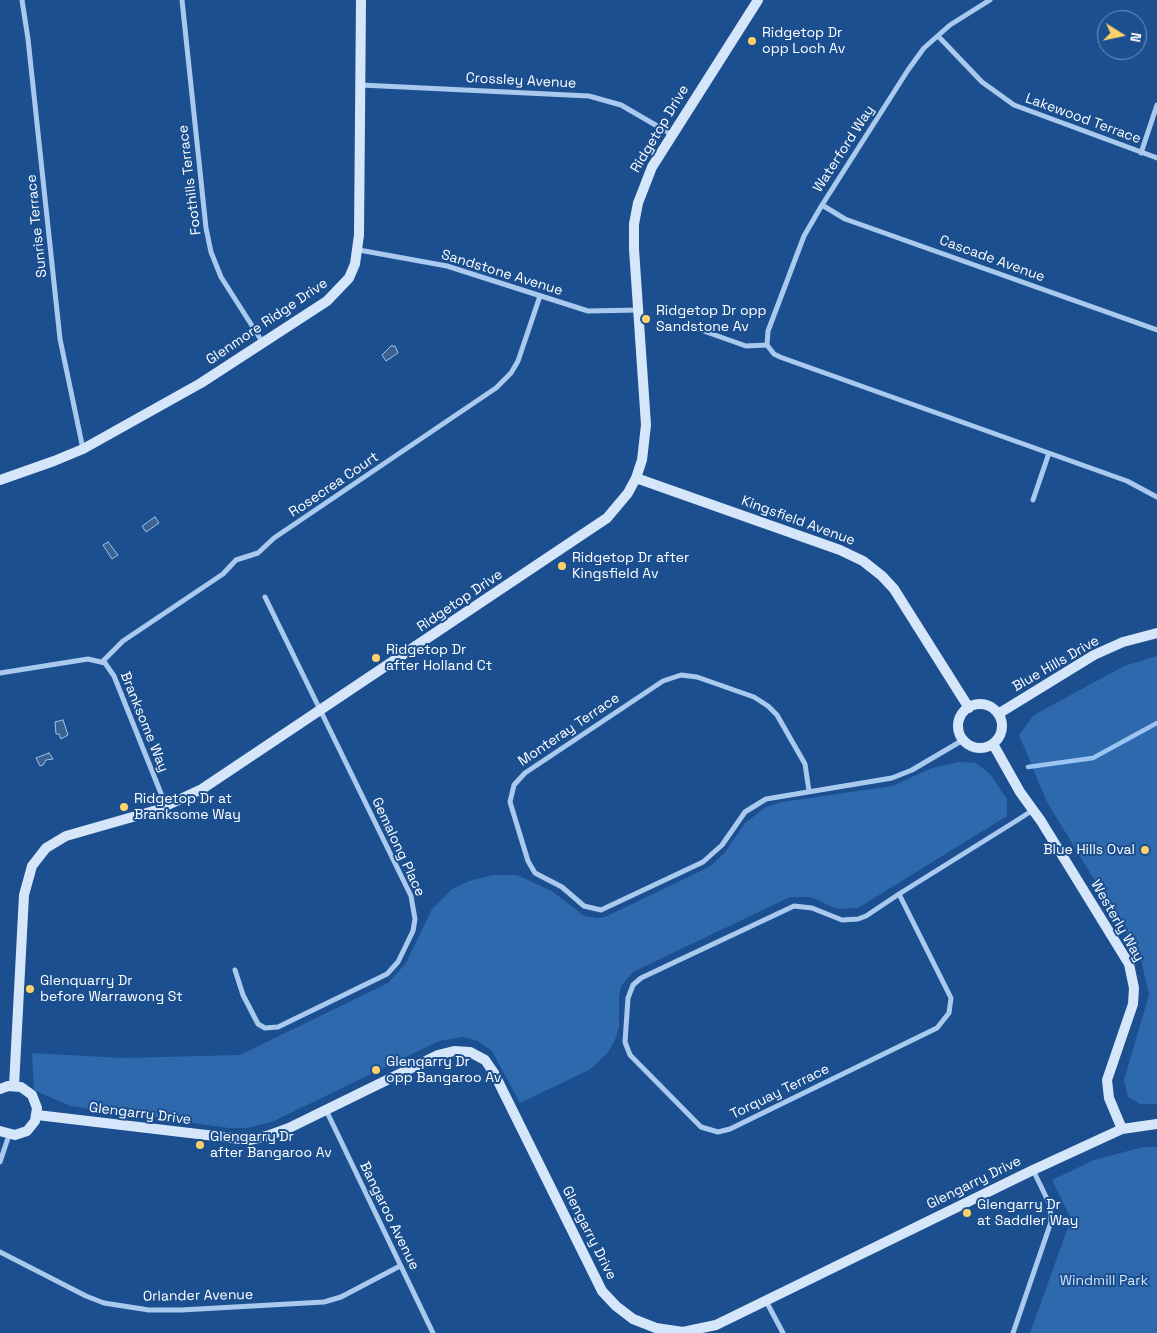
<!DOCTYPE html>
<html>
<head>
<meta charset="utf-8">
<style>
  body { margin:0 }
  #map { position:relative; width:1157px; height:1333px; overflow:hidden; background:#1b4f8f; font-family:"Space Grotesk",sans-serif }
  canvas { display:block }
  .north { position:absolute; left:1097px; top:10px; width:50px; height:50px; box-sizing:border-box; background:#1b4f8f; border:1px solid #7695bc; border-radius:50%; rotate:100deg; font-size:14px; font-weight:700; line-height:20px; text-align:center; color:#fff }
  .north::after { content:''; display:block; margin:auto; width:18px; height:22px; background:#ffd166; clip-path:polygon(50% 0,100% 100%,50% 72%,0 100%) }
</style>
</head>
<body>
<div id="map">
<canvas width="1157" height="1333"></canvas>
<div class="north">N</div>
</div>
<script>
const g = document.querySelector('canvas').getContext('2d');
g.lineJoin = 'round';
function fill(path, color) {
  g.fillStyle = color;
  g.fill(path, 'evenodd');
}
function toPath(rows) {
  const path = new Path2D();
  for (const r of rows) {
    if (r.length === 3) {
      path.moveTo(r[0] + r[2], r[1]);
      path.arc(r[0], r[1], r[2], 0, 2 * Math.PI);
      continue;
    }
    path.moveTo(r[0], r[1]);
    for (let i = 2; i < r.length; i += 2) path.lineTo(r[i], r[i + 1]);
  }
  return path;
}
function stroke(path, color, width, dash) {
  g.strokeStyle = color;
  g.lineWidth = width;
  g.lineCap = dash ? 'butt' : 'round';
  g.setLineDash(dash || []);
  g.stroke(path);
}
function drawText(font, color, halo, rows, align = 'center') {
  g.font = font + ' "Space Grotesk",sans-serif';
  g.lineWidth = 4;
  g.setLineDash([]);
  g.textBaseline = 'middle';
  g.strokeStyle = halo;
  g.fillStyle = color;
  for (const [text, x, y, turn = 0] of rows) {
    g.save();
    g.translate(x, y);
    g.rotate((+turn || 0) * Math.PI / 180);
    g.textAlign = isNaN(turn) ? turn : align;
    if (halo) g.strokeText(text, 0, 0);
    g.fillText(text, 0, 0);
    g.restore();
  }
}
const green = toPath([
  [1157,656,1157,1104,1140,1104,1128,1097,1124,1080,1149,995,1140,955,1047,802,1019,735,1034,715,1124,666],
  [959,762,976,763,990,774,1007,799,1007,816,858,908,837,909,811,897,790,897,633,972,621,986,619,997,619,1026,615,1040,607,1054,589,1070,520,1103,492,1051,478,1041,463,1037,439,1041,272,1122,247,1128,229,1128,70,1106,34,1090,32,1053,123,1058,240,1055,388,983,406,963,432,909,451,890,469,881,493,875,517,875,552,891,584,916,598,918,605,917,711,866,726,851,745,823,766,807,782,802,892,786,932,768],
  [1143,1147,1157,1147,1157,1333,1030,1333,1071,1219,1052,1180,1094,1160]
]);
const water = toPath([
  [391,346,395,346,398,353,386,361,382,355,391,346],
  [155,517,159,523,146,532,142,526,155,517],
  [108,542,118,555,112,559,103,545,108,542],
  [63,720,68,735,61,739,59,734,56,734,55,722,63,720],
  [49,753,53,759,46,760,43,765,40,766,36,758,49,753]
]);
const stream = toPath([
  [1028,767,1093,758,1157,723]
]);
const street = toPath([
  [22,0,28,39,60,339,83,449],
  [182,0,206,228,211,252,221,277,263,343],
  [990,0,950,25,924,48,908,70,822,205,804,236,768,331,767,345,774,354,780,357,1127,481,1157,497],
  [938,36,982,82,1014,105,1157,158],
  [361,85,589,96,621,105,671,134],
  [1141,153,1157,105],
  [822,205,845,219,1157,330],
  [359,250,447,266,588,311,638,310],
  [698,329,746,346,767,345],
  [1033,500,1049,453],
  [103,661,123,641,223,574,236,560,258,553,274,538,496,388,511,373,518,361,540,296],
  [0,673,88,659,105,663,114,676,166,806],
  [809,791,805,764,777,715,768,706,754,697,697,677,681,675,663,681,525,773,514,785,510,802,528,861,535,873,562,887,584,906,601,910,703,862,722,845,745,812,766,799,892,778,912,770,963,740],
  [899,894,951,998,949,1013,937,1028,730,1129,718,1132,701,1127,630,1055,625,1042,628,998,633,985,641,978,794,906,812,908,842,920,858,919,866,916,899,894,1016,821,1033,810],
  [235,970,243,995,258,1024,265,1028,278,1027,387,974,398,962,413,931,415,919,411,896,265,597],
  [326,1110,433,1333],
  [0,1162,9,1135],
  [0,1252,86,1296,104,1303,149,1310,181,1310,324,1302,341,1297,400,1266],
  [766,1301,783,1333],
  [1013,1333,1051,1222,1050,1205,1033,1170]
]);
const secondary = toPath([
  [636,478,840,550,863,561,882,576,894,589,969,708],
  [0,480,54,461,83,449,201,383,327,301,349,278,355,264,359,235,361,0],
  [980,726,22],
  [998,714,1094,655,1123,642,1157,633],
  [993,744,1020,792,1041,821,1129,964,1134,988,1133,1004,1107,1080,1109,1098,1122,1129],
  [14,1086,24,895,32,866,46,848,66,836,157,810,202,789,607,518,628,493,636,478,642,460,646,425,634,249,634,224,638,203,652,167,758,0],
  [0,1089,8,1086,21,1087,32,1095,37,1108,35,1121,27,1131,15,1135,0,1131],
  [37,1115,249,1140,267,1136,289,1128,438,1055,454,1051,470,1052,485,1060,494,1073,602,1291,616,1306,633,1319,656,1328,683,1332,716,1325,1033,1170,1122,1129,1157,1124]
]);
const markers = [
  [752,41,5,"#ffd166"],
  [646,319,5,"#ffd166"],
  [562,566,5,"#ffd166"],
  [376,658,5,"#ffd166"],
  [124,807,5,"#ffd166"],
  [1145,850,5,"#ffd166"],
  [30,989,5,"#ffd166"],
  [376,1070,5,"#ffd166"],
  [200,1145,5,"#ffd166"],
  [967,1213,5,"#ffd166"]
];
const poiNames = [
  ["Ridgetop Dr",762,33],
  ["opp Loch Av",762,49],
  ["Ridgetop Dr opp",656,311],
  ["Sandstone Av",656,327],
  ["Ridgetop Dr after",572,558],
  ["Kingsfield Av",572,574],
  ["Ridgetop Dr",386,650],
  ["after Holland Ct",386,666],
  ["Ridgetop Dr at",134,799],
  ["Branksome Way",134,815],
  ["Blue Hills Oval",1135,850,"right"],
  ["Glenquarry Dr",40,981],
  ["before Warrawong St",40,997],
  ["Glenqarry Dr",386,1062],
  ["opp Bangaroo Av",386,1078],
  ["Glengarry Dr",210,1137],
  ["after Bangaroo Av",210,1153],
  ["Glengarry Dr",977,1205],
  ["at Saddler Way",977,1221]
];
const streetNames = [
  ["Crossley Avenue",521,81,3],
  ["Lakewood Terrace",1083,119,20],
  ["Ridgetop Drive",660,129,-59],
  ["Waterford Way",844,149,-57],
  ["Foothills Terrace",190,180,-97],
  ["Sunrise Terrace",37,226,-96],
  ["Cascade Avenue",992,259,20],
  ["Sandstone Avenue",502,273,17],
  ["Glenmore Ridge Drive",267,322,-34],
  ["Rosecrea Court",334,485,-34],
  ["Kingsfield Avenue",798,521,20],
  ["Ridgetop Drive",460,601,-34],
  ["Blue Hills Drive",1056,664,-30],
  ["Branksome Way",144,722,68],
  ["Monteray Terrace",569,730,-34],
  ["Gemalong Place",398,847,65],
  ["Westerly Way",1117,921,60],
  ["Torquay Terrace",780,1092,-26],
  ["Glengarry Drive",140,1114,7],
  ["Glengarry Drive",974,1183,-26],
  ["Bangaroo Avenue",389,1216,64],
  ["Glengarry Drive",589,1233,63],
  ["Orlander Avenue",198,1296,-1]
];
const parkNames = [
  ["Windmill Park",1104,1281]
];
fill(green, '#2e69ad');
fill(water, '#3c6290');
stroke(water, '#9cc4f0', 1);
stroke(stream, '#9cc4f0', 4.5);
stroke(street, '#a9c9ee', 5);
stroke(secondary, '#d6e6fa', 10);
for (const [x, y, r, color] of markers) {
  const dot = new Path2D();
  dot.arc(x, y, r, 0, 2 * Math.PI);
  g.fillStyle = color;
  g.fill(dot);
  stroke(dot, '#1b4f8f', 2);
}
drawText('14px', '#fff', '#1b4f8f', poiNames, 'left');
drawText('14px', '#fff', '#1b4f8f', streetNames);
drawText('14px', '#cfe3fa', '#1b4f8f', parkNames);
</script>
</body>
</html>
